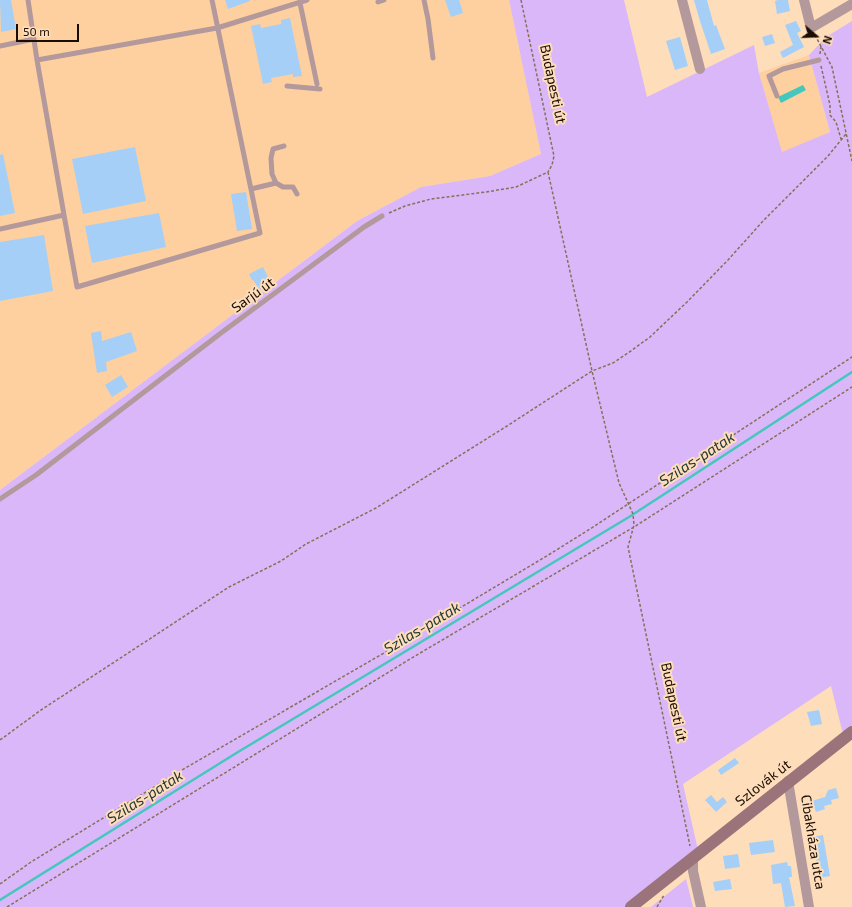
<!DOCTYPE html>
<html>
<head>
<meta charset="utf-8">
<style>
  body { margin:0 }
  #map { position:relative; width:852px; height:907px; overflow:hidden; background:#feddbb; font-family:"Exo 2",sans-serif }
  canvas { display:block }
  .north { position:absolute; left:796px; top:16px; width:40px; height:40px; -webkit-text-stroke:3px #feddbb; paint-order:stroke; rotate:109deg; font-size:11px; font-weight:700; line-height:16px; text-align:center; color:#190c00 }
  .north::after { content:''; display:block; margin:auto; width:14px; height:18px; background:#190c00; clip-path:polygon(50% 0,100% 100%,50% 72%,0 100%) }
  .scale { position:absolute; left:16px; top:24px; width:63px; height:18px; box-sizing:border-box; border:2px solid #190c00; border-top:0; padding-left:5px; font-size:12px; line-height:14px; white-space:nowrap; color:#190c00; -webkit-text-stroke:3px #feddbb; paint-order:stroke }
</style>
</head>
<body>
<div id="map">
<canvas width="852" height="907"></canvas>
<div class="north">N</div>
<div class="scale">50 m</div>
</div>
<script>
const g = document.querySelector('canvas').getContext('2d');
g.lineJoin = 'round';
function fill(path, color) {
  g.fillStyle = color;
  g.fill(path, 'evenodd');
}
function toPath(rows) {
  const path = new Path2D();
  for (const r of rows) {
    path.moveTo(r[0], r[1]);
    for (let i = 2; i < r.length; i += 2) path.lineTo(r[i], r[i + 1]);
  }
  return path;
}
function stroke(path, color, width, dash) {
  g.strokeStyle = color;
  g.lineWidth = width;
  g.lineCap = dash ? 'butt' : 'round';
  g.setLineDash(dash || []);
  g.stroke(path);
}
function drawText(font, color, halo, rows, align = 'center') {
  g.font = font + ' "Exo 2",sans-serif';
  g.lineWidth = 4;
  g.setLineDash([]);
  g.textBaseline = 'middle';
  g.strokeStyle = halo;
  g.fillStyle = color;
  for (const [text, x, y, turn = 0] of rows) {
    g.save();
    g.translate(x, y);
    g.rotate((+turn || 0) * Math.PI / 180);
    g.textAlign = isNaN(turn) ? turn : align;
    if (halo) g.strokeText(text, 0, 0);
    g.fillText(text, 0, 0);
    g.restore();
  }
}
const built = toPath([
  [0,0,509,0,541,154,490,176,421,187,357,221,0,490],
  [809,55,830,132,782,153,759,73]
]);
const green = toPath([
  [509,0,624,0,647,97,754,45,759,73,782,152,830,132,809,55,826,37,852,21,852,727,843,734,831,686,683,784,698,850,626,907,0,907,0,490,357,221,421,187,490,176,541,154],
  [686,879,693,907,651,907]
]);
const water = toPath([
  [803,85,806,90,781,103,778,97]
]);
const stream = toPath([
  [0,900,238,752,629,517,852,372]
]);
const building = toPath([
  [0,0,11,0,16,29,1,32],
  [225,0,250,0,250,1,228,9],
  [445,0,459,0,463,13,451,17],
  [694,0,707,0,714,26,716,25,725,49,711,54,700,21],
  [778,0,788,0,790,11,777,14,775,1],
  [290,18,302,76,293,77,293,74,271,78,272,82,263,84,251,26,260,24,261,28,281,24,281,20],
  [796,21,801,31,797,33,804,47,783,58,780,52,793,45,785,25],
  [772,34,775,43,765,46,762,37],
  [680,37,688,66,675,70,666,41],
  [135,147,146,201,83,214,72,159],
  [3,154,15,213,0,216,0,155],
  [246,192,252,229,237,231,231,194],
  [159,213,166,247,92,263,85,226],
  [44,235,53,291,0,301,0,242],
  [263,267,271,283,260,290,253,280,252,280,249,274],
  [101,331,102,341,131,332,137,351,106,362,107,371,97,373,91,333],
  [121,375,128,387,112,397,105,385],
  [819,710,822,724,811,726,807,712],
  [735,758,739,763,721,775,718,770],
  [836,788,839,798,831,800,832,804,824,806,825,809,816,812,812,801,825,797,828,790],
  [711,795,717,802,723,797,727,802,716,812,705,800],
  [823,835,830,876,819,878,812,837],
  [773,840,775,852,751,855,749,843],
  [738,854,740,867,725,869,723,856],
  [787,862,788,866,791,866,792,877,789,877,795,906,785,907,781,883,773,884,771,865],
  [730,879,732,889,715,891,713,882]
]);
const path = toPath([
  [521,0,554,156,552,165,548,172],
  [815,35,832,67,852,161],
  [820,54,821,46],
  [821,66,830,105,830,115,836,122,841,139],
  [548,172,592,371,619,483,633,514,634,525,628,547,690,846],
  [389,213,405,206,431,199,486,192,516,187,548,172],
  [0,740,41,710,229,587,281,561,306,544,376,508,507,426,592,371,613,363,628,353,650,337,687,302,728,260,763,221,828,156,846,134],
  [0,884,31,862,182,770,403,642,550,554,590,529,852,357],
  [7,907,410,659,634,527,852,387],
  [657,907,664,895]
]);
const lane = toPath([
  [28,0,37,60],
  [424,0,428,19,433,58],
  [378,2,384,0],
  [300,3,317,84],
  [0,46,34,39],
  [287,86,320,89],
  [777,96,769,76,783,69,819,60],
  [276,183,272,174,271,158,273,149,284,146],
  [251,189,276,183,283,187,293,187,297,194],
  [64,215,37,60,217,28,307,0],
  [0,229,64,215,77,287,260,233,212,0],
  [0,499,36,475,221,333,364,227,382,216]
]);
const street = toPath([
  [682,0,700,69],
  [804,0,811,28,852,4],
  [788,781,809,907],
  [693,858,693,871,701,907]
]);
const secondary = toPath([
  [631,907,852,732]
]);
const streetNames = [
  ["Budapesti út",553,84,78],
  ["Sarjú út",253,295,-36],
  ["Budapesti út",674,702,78],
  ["Szlovák út",763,783,-38],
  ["Cibakháza utca",813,842,81]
];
const waterNames = [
  ["Szilas-patak",697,459,-33],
  ["Szilas-patak",422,628,-31],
  ["Szilas-patak",145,797,-32]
];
fill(built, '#fed09f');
fill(green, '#dab7f9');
fill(water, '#45c7bd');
stroke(stream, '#45c7bd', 2.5);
fill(building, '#a5cff7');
stroke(path, '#867059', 1.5, [3, 2]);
stroke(lane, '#b3989c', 5);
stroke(street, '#b3989c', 10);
stroke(secondary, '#9a747a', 12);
drawText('14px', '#190c00', '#feddbb', streetNames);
drawText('italic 15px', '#1f3633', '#feddbb', waterNames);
</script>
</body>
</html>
